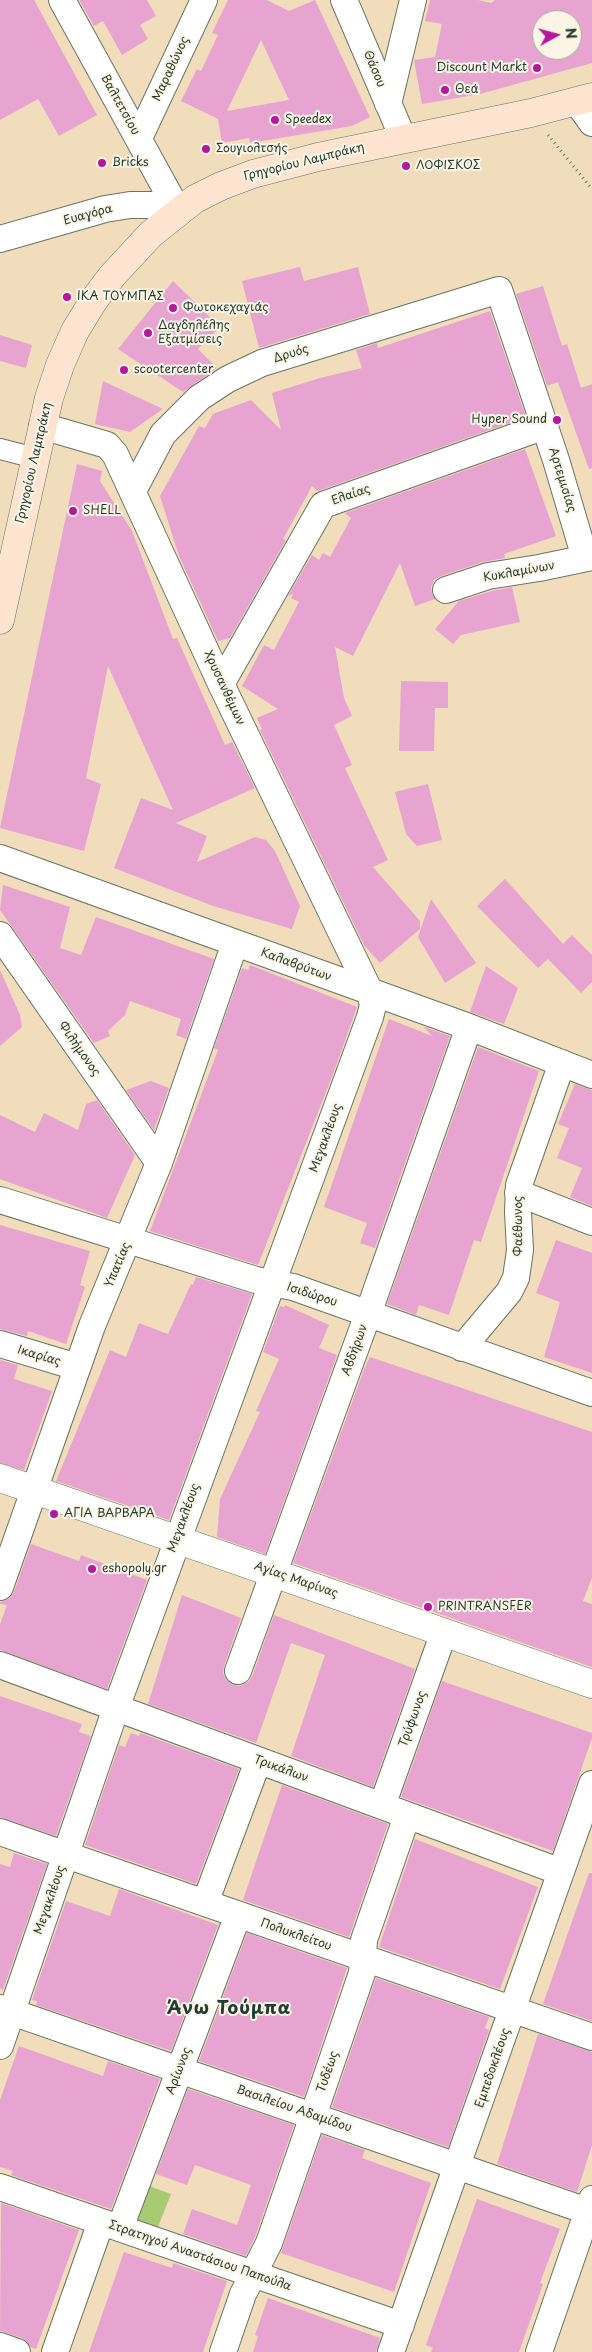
<!DOCTYPE html>
<html>
<head>
<meta charset="utf-8">
<style>
  body { margin:0 }
  #map { position:relative; width:592px; height:2352px; overflow:hidden; background:#f1dcbb; font-family:"Playpen Sans",sans-serif }
  canvas { display:block }
  .north { position:absolute; left:532px; top:10px; width:50px; height:50px; box-sizing:border-box; background:#fcf5e5; border:1px solid #a4ab9e; border-radius:50%; rotate:83deg; font-size:14px; font-weight:700; line-height:20px; text-align:center; color:#1f3d34 }
  .north::after { content:''; display:block; margin:auto; width:18px; height:22px; background:#b5179e; clip-path:polygon(50% 0,100% 100%,50% 72%,0 100%) }
</style>
</head>
<body>
<div id="map">
<canvas width="592" height="2352"></canvas>
<div class="north">N</div>
</div>
<script>
const g = document.querySelector('canvas').getContext('2d');
g.lineJoin = 'round';
function fill(path, color) {
  g.fillStyle = color;
  g.fill(path, 'evenodd');
}
function toPath(rows) {
  const path = new Path2D();
  for (const r of rows) {
    path.moveTo(r[0], r[1]);
    for (let i = 2; i < r.length; i += 2) path.lineTo(r[i], r[i + 1]);
  }
  return path;
}
function stroke(path, color, width, dash) {
  g.strokeStyle = color;
  g.lineWidth = width;
  g.lineCap = dash ? 'butt' : 'round';
  g.setLineDash(dash || []);
  g.stroke(path);
}
function drawText(font, color, halo, rows, align = 'center') {
  g.font = font + ' "Playpen Sans",sans-serif';
  g.lineWidth = 4;
  g.setLineDash([]);
  g.textBaseline = 'middle';
  g.strokeStyle = halo;
  g.fillStyle = color;
  for (const [text, x, y, turn = 0] of rows) {
    g.save();
    g.translate(x, y);
    g.rotate((+turn || 0) * Math.PI / 180);
    g.textAlign = isNaN(turn) ? turn : align;
    if (halo) g.strokeText(text, 0, 0);
    g.fillText(text, 0, 0);
    g.restore();
  }
}
const green = toPath([
  [144,2184,171,2194,156,2232,127,2225]
]);
const building = toPath([
  [0,0,34,0,97,115,59,136,38,99,0,120],
  [79,0,147,0,156,16,140,25,148,39,122,55,103,21,94,26],
  [228,0,267,0,289,11,315,0,370,117,352,126,250,143,249,138,222,143,218,119,181,101,197,69,201,71,218,35,212,33],
  [261,40,289,100,227,111],
  [430,0,478,0,491,3,495,0,592,0,592,63,480,94,422,104,414,60,435,57,442,24,425,21],
  [542,20,572,20,572,50,542,50],
  [300,267,304,281,358,267,370,314,259,348,242,281],
  [173,281,220,327,198,349,217,368,183,392,118,349],
  [543,286,562,346,567,344,581,388,592,384,592,468,589,469,558,382,547,386,516,294],
  [490,311,526,417,318,491,312,486,283,539,286,540,230,638,218,641,179,556,160,496,199,426,205,428,213,414,251,400,281,430,272,393,320,378,362,368,356,350,377,343,378,348],
  [0,335,32,345,26,368,0,361],
  [103,381,163,409,130,432,95,424],
  [525,449,556,536,504,554,505,558,483,562,441,576,434,580,431,587,432,594,435,599,415,606,400,563,353,656,335,647,344,698,352,716,334,725,352,765,345,768,388,860,373,867,420,921,420,929,380,963,364,945,260,730,262,729,257,718,278,709,242,686,264,645,274,650,299,602,291,598,293,594,288,596,312,555,319,560,323,553,330,557,351,518,345,513],
  [77,464,102,471,100,481,132,531,173,639,177,638,225,745,232,742,255,788,176,823,207,836,197,862,255,837,266,840,275,851,300,906,292,929,213,906,114,868,141,798,173,810,108,666,86,778,101,784,84,851,0,828],
  [512,587,520,622,461,635,453,644,435,629,459,601,492,591],
  [401,681,448,682,448,708,435,708,434,751,399,751],
  [428,784,442,840,417,846,406,834,395,792],
  [505,879,563,944,572,935,592,955,592,982,581,993,548,959,538,968,477,906],
  [3,885,70,907,60,948,81,955,96,917,214,959,186,1039,176,1035,181,1019,130,1001,125,1015,108,1031,110,1036,94,1043,0,910],
  [431,899,476,963,445,983,418,937],
  [250,965,357,1007,333,1074,258,1265,150,1231,218,1050,214,1048,242,968,248,970],
  [486,966,518,988,504,1024,470,1012],
  [0,970,20,1015,22,1027,0,1046],
  [389,1019,432,1036,424,1027,450,1036,375,1248,360,1243,367,1223,324,1207],
  [478,1047,539,1071,481,1242,474,1240,449,1315,419,1305,416,1315,387,1304],
  [151,1081,169,1088,154,1130,126,1090],
  [575,1084,592,1090,592,1206,570,1197,582,1168,557,1158,569,1128,558,1124],
  [97,1100,135,1155,107,1218,0,1179,0,1115,35,1132,44,1113,78,1130,86,1104],
  [0,1225,90,1251,80,1285,85,1287,66,1344,28,1331,27,1336,0,1329],
  [556,1240,592,1253,592,1373,544,1357,560,1302,536,1293],
  [196,1277,252,1294,169,1520,56,1481,110,1350,126,1357,139,1323,168,1334,191,1284,193,1285],
  [285,1305,329,1325,319,1348,337,1355,265,1554,217,1537,220,1499,260,1412,256,1411,279,1359,263,1352,280,1306,284,1307],
  [370,1357,592,1432,592,1578,583,1601,592,1604,592,1667,293,1563,365,1367],
  [0,1360,18,1365,14,1379,52,1391,24,1470,0,1463],
  [31,1544,79,1561,81,1555,147,1580,107,1689,0,1650,0,1624,7,1605,0,1604,0,1602,9,1599,14,1592],
  [182,1595,241,1618,224,1666,223,1673,226,1680,233,1685,241,1686,248,1682,252,1677,274,1615,415,1669,373,1787,291,1756,325,1655,291,1643,256,1743,148,1704],
  [442,1681,592,1733,592,1738,553,1851,401,1797],
  [0,1696,82,1724,79,1732,91,1736,56,1836,0,1817],
  [131,1733,139,1736,140,1733,239,1769,196,1884,85,1845,119,1745,125,1747],
  [282,1785,388,1824,349,1937,243,1900],
  [415,1839,538,1887,500,1989,379,1947],
  [14,1853,47,1864,3,1990,0,1988,0,1864,10,1867],
  [589,1873,592,1873,592,2021,543,2004],
  [119,1889,218,1925,171,2051,36,2005,37,2001,32,2000,66,1901,110,1916],
  [247,1933,347,1968,304,2097,199,2061],
  [376,1978,489,2017,485,2028,489,2030,448,2147,332,2107],
  [538,2034,592,2052,592,2145,577,2192,497,2164],
  [19,2046,103,2076,108,2061,160,2079,111,2209,11,2175,13,2171,0,2167,0,2100],
  [188,2089,294,2125,255,2237,246,2256,183,2234,192,2209,237,2225,251,2185,195,2165,187,2185,156,2174],
  [322,2135,365,2150,362,2158,431,2183,394,2292,281,2253],
  [477,2199,560,2229,540,2283,543,2284,519,2352,431,2352,433,2348,426,2345],
  [1,2203,79,2230,36,2349,31,2347,22,2338,0,2331],
  [124,2252,172,2268,173,2263,227,2281,203,2352,89,2352],
  [268,2298,380,2338,376,2352,253,2352,258,2336,255,2335]
]);
const path = toPath([
  [548,135,592,189]
]);
const pedestrian = toPath([
  [0,449,35,458]
]);
const minor = toPath([
  [62,0,178,211],
  [344,0,403,138],
  [577,102,592,123],
  [388,104,413,0],
  [139,138,204,0],
  [0,239,105,209,130,205,152,205,178,211],
  [133,491,163,434,199,398,228,379,262,363,499,290,556,460,585,558],
  [446,590,488,576,539,568,592,557],
  [221,684,323,505,545,426],
  [0,858,469,1027,592,1075],
  [0,935,159,1163],
  [518,1193,592,1222],
  [0,1200,256,1280,293,1287,592,1393],
  [0,1344,77,1367],
  [462,1348,509,1292,516,1278,520,1250,518,1212,519,1185,562,1063],
  [0,1587,92,1326,159,1163,235,943],
  [0,1665,561,1872],
  [238,1671,368,1314,469,1027],
  [382,1806,444,1632],
  [0,1832,592,2037],
  [205,1903,258,1761],
  [0,2008,587,2211],
  [0,2046,116,1708,370,1017,373,1005,370,992,221,684,115,454,107,445,42,426],
  [0,2187,401,2325],
  [120,2228,238,1915],
  [0,2346,17,2352],
  [55,2352,101,2222],
  [223,2352,243,2294,269,2243,313,2116,362,1973,364,1940,407,1816],
  [391,2352,592,1784],
  [539,2352,592,2199]
]);
const tertiary = toPath([
  [0,1478,592,1684]
]);
const secondary = toPath([
  [0,620,49,398,60,365,75,331,94,300,112,276,151,234,195,199,221,186,253,174,318,157,531,113,592,97]
]);
const markers = [
  [537,68,5,"#b5179e"],
  [445,90,5,"#b5179e"],
  [275,120,5,"#b5179e"],
  [206,149,5,"#b5179e"],
  [102,163,5,"#b5179e"],
  [406,166,5,"#b5179e"],
  [67,297,5,"#b5179e"],
  [173,308,5,"#b5179e"],
  [148,333,5,"#b5179e"],
  [124,370,5,"#b5179e"],
  [557,420,5,"#b5179e"],
  [73,511,5,"#b5179e"],
  [54,1514,5,"#b5179e"],
  [92,1569,5,"#b5179e"],
  [428,1607,5,"#b5179e"]
];
const poiNames = [
  ["Discount Markt",527,68,"right"],
  ["Θεά",455,90],
  ["Speedex",285,120],
  ["Σουγιολτσής",216,149],
  ["Bricks",112,163],
  ["ΛΟΦΙΣΚΟΣ",416,166],
  ["ΙΚΑ ΤΟΥΜΠΑΣ",77,297],
  ["Φωτοκεχαγιάς",183,308],
  ["Δαγδηλέλης",158,326],
  ["Εξατμίσεις",158,340],
  ["scootercenter",134,370],
  ["Hyper Sound",547,420,"right"],
  ["SHELL",83,511],
  ["ΑΓΙΑ ΒΑΡΒΑΡΑ",64,1514],
  ["eshopoly.gr",102,1569],
  ["PRINTRANSFER",438,1607]
];
const streetNames = [
  ["Μαραθώνος",171,69,-65],
  ["Θάσου",374,69,67],
  ["Βαλτετσίου",120,105,61],
  ["Γρηγορίου Λαμπράκη",304,162,-14],
  ["Ευαγόρα",88,215,-15],
  ["Δρυός",291,354,-17],
  ["Γρηγορίου Λαμπράκη",34,463,-77],
  ["Αρτεμισίας",562,480,73],
  ["Ελαίας",351,495,-19],
  ["Κυκλαμίνων",519,572,-10],
  ["Χρυσανθέμων",224,688,65],
  ["Καλαβρύτων",296,965,20],
  ["Φιλήμονος",79,1049,55],
  ["Μεγακλέους",326,1138,-70],
  ["Φαέθωνος",519,1226,-90],
  ["Υπατίας",118,1265,-67],
  ["Ισιδώρου",312,1295,18],
  ["Αβδήρων",355,1350,-70],
  ["Ικαρίας",39,1356,17],
  ["Μεγακλέους",184,1518,-70],
  ["Αγίας Μαρίνας",296,1580,19],
  ["Τρύφωνος",413,1719,-70],
  ["Τρικάλων",281,1769,20],
  ["Μεγακλέους",50,1900,-71],
  ["Πολυκλείτου",296,1935,19],
  ["Εμπεδοκλέους",493,2068,-71],
  ["Αρίωνος",179,2071,-69],
  ["Τυδέως",328,2072,-71],
  ["Βασιλείου Αδαμίδου",294,2109,19],
  ["Στρατηγού Αναστάσιου Παπούλα",200,2256,19]
];
const districtNames = [
  ["Άνω Τούμπα",229,2009]
];
fill(green, '#a7ca73');
fill(building, '#e7a4d1');
stroke(pedestrian, '#687563', 22);
stroke(minor, '#687563', 28);
stroke(tertiary, '#687563', 29);
stroke(secondary, '#687563', 29);
stroke(path, '#687563', 3, [1, 4]);
stroke(pedestrian, '#fff', 20);
stroke(minor, '#fff', 26);
stroke(tertiary, '#fff', 28);
stroke(secondary, '#fde4d1', 28);
for (const [x, y, r, color] of markers) {
  const dot = new Path2D();
  dot.arc(x, y, r, 0, 2 * Math.PI);
  g.fillStyle = color;
  g.fill(dot);
  stroke(dot, '#fcf5e5', 2);
}
drawText('12px', '#1f3d34', '#fcf5e5', poiNames, 'left');
drawText('12px', '#1f3d34', '#fcf5e5', streetNames);
g.letterSpacing = '1px';
drawText('bold 18px', '#1f3d34', '#fcf5e5', districtNames);
g.letterSpacing = '0px';
</script>
</body>
</html>
